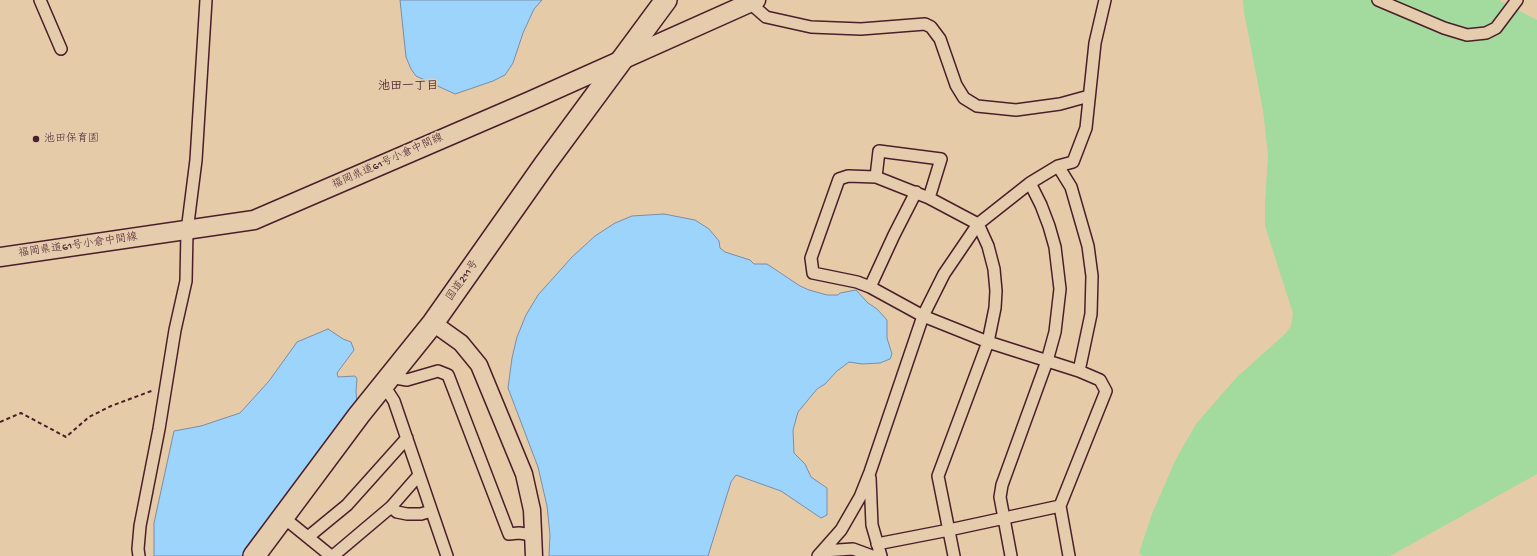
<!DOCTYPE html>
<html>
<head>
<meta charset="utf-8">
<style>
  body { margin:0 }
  canvas { display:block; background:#e5cba7 }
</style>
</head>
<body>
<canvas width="1537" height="556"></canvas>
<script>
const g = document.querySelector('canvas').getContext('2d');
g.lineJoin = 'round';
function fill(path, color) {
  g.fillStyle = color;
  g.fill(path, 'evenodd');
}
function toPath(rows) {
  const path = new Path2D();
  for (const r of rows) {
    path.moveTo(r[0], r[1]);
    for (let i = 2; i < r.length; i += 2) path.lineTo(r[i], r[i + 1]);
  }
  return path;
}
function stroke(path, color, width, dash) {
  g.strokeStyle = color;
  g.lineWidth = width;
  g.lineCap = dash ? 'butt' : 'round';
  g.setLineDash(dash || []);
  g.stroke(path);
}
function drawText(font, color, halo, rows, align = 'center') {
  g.font = font + ' "Gochi Hand","Klee One",sans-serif';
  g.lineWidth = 3.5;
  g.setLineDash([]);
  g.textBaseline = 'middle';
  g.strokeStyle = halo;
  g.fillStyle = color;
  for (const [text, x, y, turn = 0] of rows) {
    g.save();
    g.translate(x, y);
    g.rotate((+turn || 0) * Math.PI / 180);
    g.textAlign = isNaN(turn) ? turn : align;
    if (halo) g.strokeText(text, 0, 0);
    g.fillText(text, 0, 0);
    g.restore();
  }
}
const green = toPath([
  [1243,0,1499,0,1537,20,1537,474,1390,556,1143,556,1139,553,1152,514,1175,461,1196,424,1236,378,1286,333,1291,326,1293,313,1265,226,1265,204,1268,156,1263,110,1244,12]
]);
const water = toPath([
  [400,0,542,0,534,9,523,33,513,63,505,75,493,81,455,94,416,76,411,69,406,57,400,0],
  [664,214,695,220,709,229,719,241,720,248,725,252,750,260,754,264,767,264,800,286,809,290,827,295,838,295,840,293,856,290,868,303,877,309,887,320,887,338,892,354,890,359,880,363,862,364,849,362,837,371,825,384,817,389,798,412,793,430,794,453,805,464,811,477,827,488,827,515,821,518,781,491,736,475,731,482,708,556,549,556,550,535,547,506,538,467,508,388,512,358,517,337,526,315,538,295,572,257,595,236,615,223,632,216,664,214],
  [328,329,343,339,351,342,354,350,337,373,338,377,355,376,357,379,356,392,357,402,244,556,154,556,154,523,174,431,201,426,240,413,269,381,297,342,328,329]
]);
const path = toPath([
  [0,422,21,413,66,437,89,417,111,406,154,390]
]);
const street = toPath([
  [40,0,61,49],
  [1378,0,1444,28,1467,35,1486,33,1496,28,1517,0],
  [750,3,766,17,811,27,861,29,925,24,931,27,940,39,956,85,964,98,977,106,1016,110,1060,104,1089,96],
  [1058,166,1071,187,1088,246,1092,276,1091,314,1079,371],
  [876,177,879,151,941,159,929,198],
  [870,287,894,235,916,192],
  [390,377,407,380,438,371,448,375,509,534,519,533,533,535],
  [383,384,394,401,447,556],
  [870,478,872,525,881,556],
  [391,507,397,512,407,514,421,514,431,511],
  [283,517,331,556],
  [308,537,347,505,407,438],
  [877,544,949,530,1060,506],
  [823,551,853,549,872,556],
  [139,556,138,549,140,526,159,429,175,330,186,281,187,231,196,160,206,0],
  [333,556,391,507,419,475],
  [818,556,841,530,860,497,870,472,923,316,944,274,978,224,1030,183,1058,166,1073,162,1086,128,1095,43,1105,0],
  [954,556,938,476,988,342,995,308,996,291,994,269,988,246,978,224,929,198,876,177,848,176,839,179,811,258,813,273,857,282,870,287,923,316,988,342,1079,371,1100,380,1106,391,1060,506,1069,556],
  [1011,556,1000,497,1002,485,1047,361,1055,332,1060,289,1055,247,1049,226,1041,205,1030,183]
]);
const secondary = toPath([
  [433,323,461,343,479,365,524,474,532,510,534,556]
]);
const primary = toPath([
  [0,257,254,220,530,101,756,0]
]);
const highway = toPath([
  [254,556,359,415,433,323,545,164,666,0]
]);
const markers = [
  [36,139,4,"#4a1f2b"]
];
const poiNames = [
  ["池田保育園",44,139]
];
const streetNames = [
  ["福岡県道61号小倉中間線",388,162,-24],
  ["福岡県道61号小倉中間線",78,246,-8],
  ["国道211号",463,281,-55]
];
const neighbourhoodNames = [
  ["池田一丁目",408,87]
];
fill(green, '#a3da9e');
fill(water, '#9dd4fc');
stroke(water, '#7c8ca8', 1);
stroke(street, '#4a1f2b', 14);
stroke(secondary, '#4a1f2b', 19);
stroke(primary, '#4a1f2b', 21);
stroke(highway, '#4a1f2b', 24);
stroke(path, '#4a1f2b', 2, [4, 3]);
stroke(street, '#e4ccad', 11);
stroke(secondary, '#e4ccad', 16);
stroke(primary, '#e4ccad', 18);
stroke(highway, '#e4ccad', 21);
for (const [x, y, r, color] of markers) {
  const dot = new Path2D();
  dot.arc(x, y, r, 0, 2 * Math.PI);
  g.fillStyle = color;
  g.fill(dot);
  stroke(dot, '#e4ccad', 1.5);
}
drawText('11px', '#4a1f2b', '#e4ccad', poiNames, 'left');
drawText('11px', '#4a1f2b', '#e4ccad', streetNames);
drawText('bold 12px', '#4a1f2b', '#e4ccad', neighbourhoodNames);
</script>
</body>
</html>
